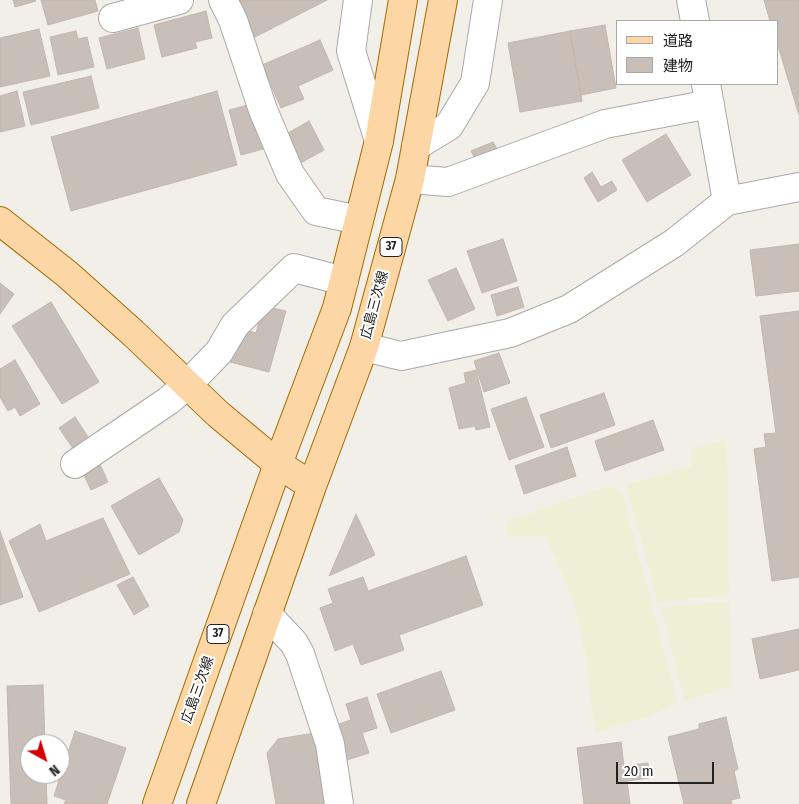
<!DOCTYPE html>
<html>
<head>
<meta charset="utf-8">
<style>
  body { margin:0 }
  #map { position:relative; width:799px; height:804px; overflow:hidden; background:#f2efe9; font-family:"Fira Sans Condensed","Noto Sans JP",sans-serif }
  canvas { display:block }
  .legend { position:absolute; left:616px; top:20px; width:162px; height:65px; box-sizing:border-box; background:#fff; border:1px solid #a7a7a7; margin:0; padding:6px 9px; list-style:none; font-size:15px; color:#222 }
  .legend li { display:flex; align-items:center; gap:10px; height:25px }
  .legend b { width:25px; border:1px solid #a7a7a7 }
  .north { position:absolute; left:20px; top:734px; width:50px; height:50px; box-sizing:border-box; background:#fff; border:1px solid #a7a7a7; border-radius:50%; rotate:141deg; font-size:14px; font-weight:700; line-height:20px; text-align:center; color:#222 }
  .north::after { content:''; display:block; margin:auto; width:18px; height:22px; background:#d40000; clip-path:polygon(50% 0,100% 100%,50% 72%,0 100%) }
  .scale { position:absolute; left:616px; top:762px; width:98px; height:22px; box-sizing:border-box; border:2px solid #222; border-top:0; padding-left:6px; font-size:15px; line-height:18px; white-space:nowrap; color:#222; -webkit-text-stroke:4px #fff; paint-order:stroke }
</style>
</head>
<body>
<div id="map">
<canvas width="799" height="804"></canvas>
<ul class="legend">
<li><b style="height:6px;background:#fcd6a4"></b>道路</li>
<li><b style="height:14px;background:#c7bfb8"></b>建物</li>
</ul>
<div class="north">N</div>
<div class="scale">20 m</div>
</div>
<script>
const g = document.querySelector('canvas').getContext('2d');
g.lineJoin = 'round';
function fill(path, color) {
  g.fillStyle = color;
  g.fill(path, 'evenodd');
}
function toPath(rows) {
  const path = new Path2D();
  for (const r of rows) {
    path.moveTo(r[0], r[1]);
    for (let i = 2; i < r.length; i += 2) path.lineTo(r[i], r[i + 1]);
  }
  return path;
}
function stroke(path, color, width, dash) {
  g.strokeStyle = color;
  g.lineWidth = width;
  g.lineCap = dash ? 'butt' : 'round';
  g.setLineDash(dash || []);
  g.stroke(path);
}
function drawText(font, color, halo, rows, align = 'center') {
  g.font = font + ' "Fira Sans Condensed","Noto Sans JP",sans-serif';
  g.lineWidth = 4;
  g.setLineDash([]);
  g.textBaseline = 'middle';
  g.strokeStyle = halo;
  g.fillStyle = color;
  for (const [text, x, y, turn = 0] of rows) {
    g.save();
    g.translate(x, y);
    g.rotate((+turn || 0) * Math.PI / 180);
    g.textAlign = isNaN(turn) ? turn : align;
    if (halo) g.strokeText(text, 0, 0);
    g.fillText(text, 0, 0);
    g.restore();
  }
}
const farmland = toPath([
  [727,439,729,595,658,602,626,485,691,466,690,450],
  [608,486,622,492,678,703,647,717,595,732,586,658,574,602,546,536,507,537,506,522],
  [729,601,732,686,685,701,661,607]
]);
const building = toPath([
  [13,0,35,0,36,1,15,7,13,0],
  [41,0,95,0,98,11,48,25,41,0],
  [233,0,327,0,253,38,233,0],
  [764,0,799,0,799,115,778,46,778,21,770,21,764,0],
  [206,11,212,38,195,42,197,48,162,57,154,25,206,11],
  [605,25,616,88,581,95,570,31,605,25],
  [138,28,145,59,107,69,99,38,138,28],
  [39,29,50,76,0,87,0,38,39,29],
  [76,31,78,39,87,37,94,67,58,75,50,37,76,31],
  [570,31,582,101,520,112,508,43,570,31],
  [320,40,333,70,298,86,304,99,281,108,262,65,320,40],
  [91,76,99,108,31,125,23,92,91,76],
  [17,91,25,126,0,132,0,96,17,91],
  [217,91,237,165,71,211,51,137,217,91],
  [255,103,267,148,241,155,229,110,255,103],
  [309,121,324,150,297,165,281,137,309,121],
  [666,134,691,175,647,202,622,160,666,134],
  [493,142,497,149,475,159,471,151,493,142],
  [592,172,601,187,612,181,617,190,598,202,584,178,592,172],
  [503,239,517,281,482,293,467,251,503,239],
  [799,244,799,291,756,296,750,250,799,244],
  [456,268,475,309,448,321,428,280,456,268],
  [0,283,14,294,0,314,0,283],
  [518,287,524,307,497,316,491,295,518,287],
  [51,302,99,382,62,404,12,326,51,302],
  [263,306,286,311,269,372,230,362,240,328,256,333,263,306],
  [799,311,799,577,772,581,754,449,766,447,764,434,776,433,760,316,799,311],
  [499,353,510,383,484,392,474,361,499,353],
  [15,360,40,404,20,416,15,407,8,411,0,397,0,369,15,360],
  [476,370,490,427,476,430,475,426,459,429,449,388,466,383,464,373,476,370],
  [604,393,615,425,551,448,540,415,604,393],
  [526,397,544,447,509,460,491,409,526,397],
  [75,417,90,440,74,450,59,428,75,417],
  [653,420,664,450,605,471,595,441,653,420],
  [567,447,576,476,524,494,515,466,567,447],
  [98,460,108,482,91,490,81,469,98,460],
  [159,478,183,520,179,532,139,555,111,506,159,478],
  [356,514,375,555,329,576,356,514],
  [103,518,130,574,39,612,9,541,40,524,46,541,103,518],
  [0,531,23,597,0,605,0,531],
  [466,556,483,605,399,635,404,650,361,665,353,644,335,651,320,608,333,603,328,589,363,577,368,591,466,556],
  [133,577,149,606,134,615,117,585,133,577],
  [799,629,799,670,760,679,752,639,799,629],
  [441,671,455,710,391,733,377,694,441,671],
  [43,685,45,744,30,744,30,774,46,774,47,804,11,804,7,686,43,685],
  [367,697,377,728,362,733,369,753,347,760,336,725,351,720,346,704,367,697],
  [726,717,738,769,734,771,740,798,731,800,732,804,684,804,668,737,699,729,699,724,726,717],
  [75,731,126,748,107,804,64,804,66,800,54,796,75,731],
  [315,733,327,804,276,804,267,753,278,739,315,733],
  [621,742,624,766,648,763,649,778,627,781,630,804,584,804,577,748,621,742]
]);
const street = toPath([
  [223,0,233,20,263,110,290,174,316,211,359,220],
  [358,0,351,51,379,141],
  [691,0,695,21],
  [113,18,179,0],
  [706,84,727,201],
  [416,146,449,126,475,83,488,0],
  [410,179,448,182,605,124,710,104],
  [364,347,401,356,510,333,569,309,674,243,727,201,799,187],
  [75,464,168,401,187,385,219,352,235,325,294,268,344,281],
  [267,614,294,643,300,654,330,744,339,804]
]);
const primary = toPath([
  [0,221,67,274,133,333,218,414,278,464,312,486],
  [157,804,278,464,337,308,379,141,403,0],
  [201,804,312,486,364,347,410,179,443,0]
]);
const shields = [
  [391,247,22],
  [218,634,22]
];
const shieldNames = [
  ["37",391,247],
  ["37",218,634]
];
const streetNames = [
  ["広島三次線",375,305,-75],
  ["広島三次線",198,690,-70]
];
fill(farmland, '#eef0d5');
fill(building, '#c7bfb8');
stroke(building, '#c4b6ab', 1);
stroke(street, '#a9a9a9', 30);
stroke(primary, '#a06b00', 30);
stroke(street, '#fff', 28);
stroke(primary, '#fcd6a4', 28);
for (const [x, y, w] of shields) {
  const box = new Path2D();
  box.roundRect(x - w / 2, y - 9.5, w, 19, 4);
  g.fillStyle = '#fff';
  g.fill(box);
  stroke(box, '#222', 1);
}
drawText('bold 12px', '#222', null, shieldNames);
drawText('14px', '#222', '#fff', streetNames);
</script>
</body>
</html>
